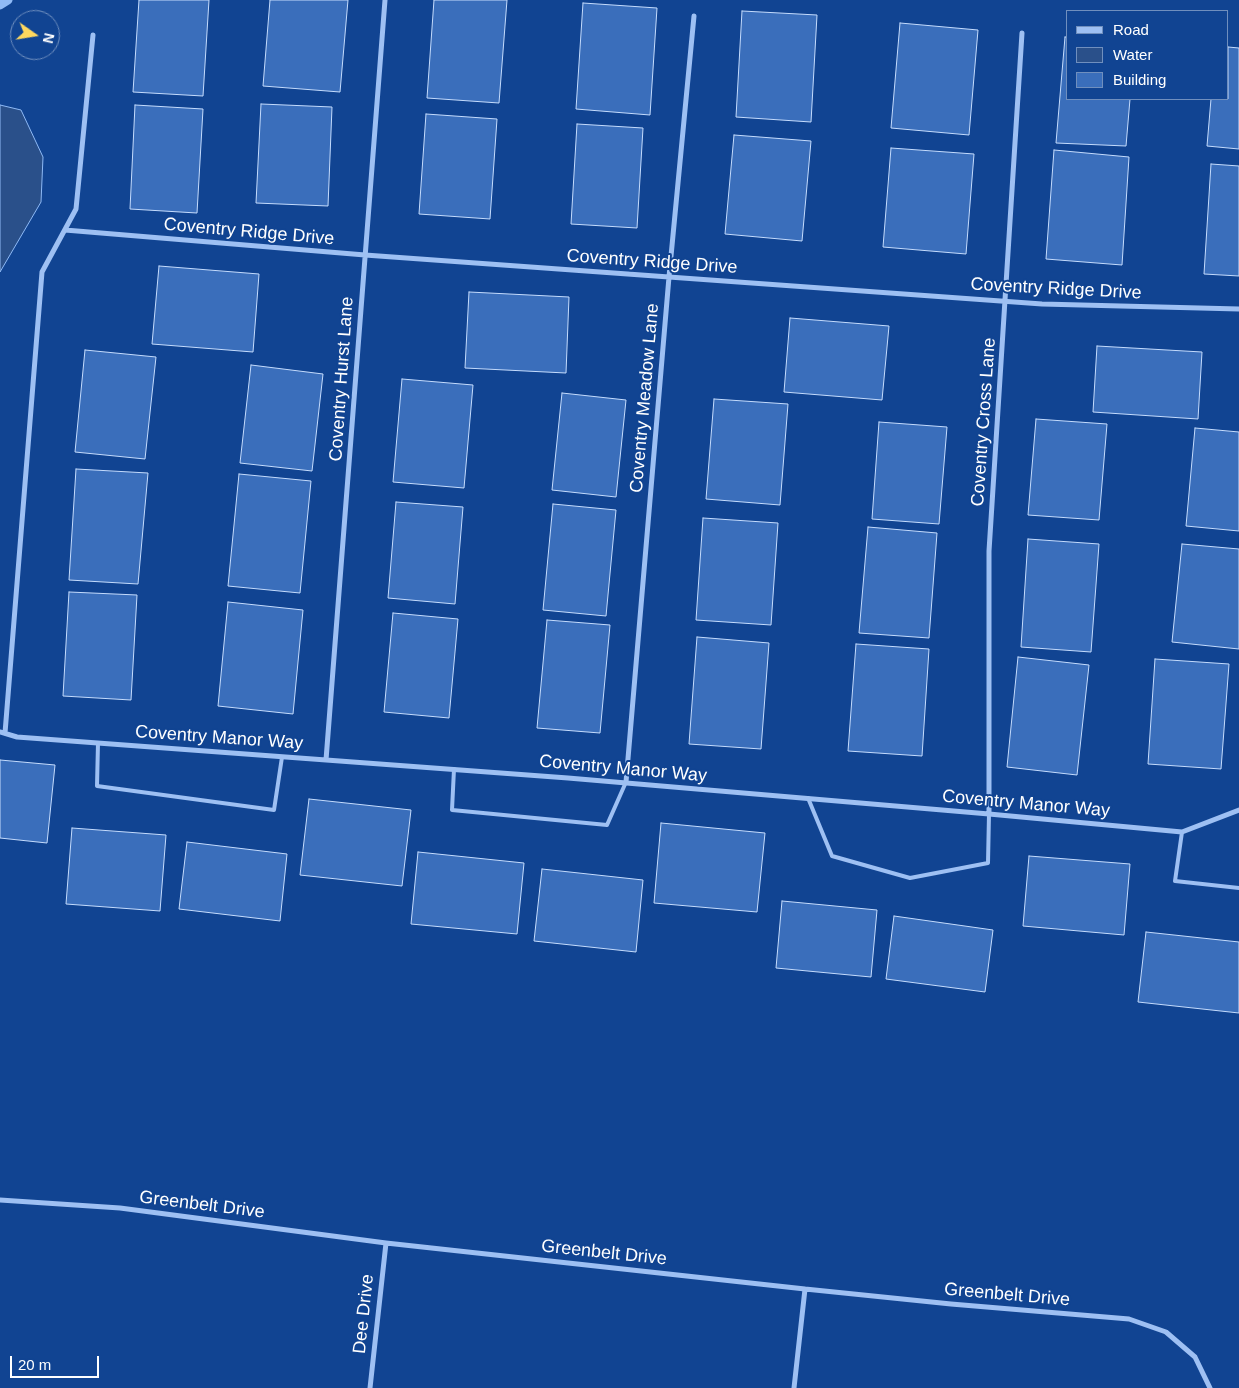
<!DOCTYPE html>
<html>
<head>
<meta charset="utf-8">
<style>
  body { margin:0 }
  #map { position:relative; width:1239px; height:1388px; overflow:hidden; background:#114492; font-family:Helvetica,sans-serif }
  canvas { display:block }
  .legend { position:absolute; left:1066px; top:10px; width:162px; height:90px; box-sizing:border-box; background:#114492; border:1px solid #708fbe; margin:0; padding:6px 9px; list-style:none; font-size:15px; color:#fff }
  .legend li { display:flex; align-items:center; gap:10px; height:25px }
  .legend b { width:25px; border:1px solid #708fbe }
  .north { position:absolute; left:10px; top:10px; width:50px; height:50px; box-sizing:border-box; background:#114492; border:1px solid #708fbe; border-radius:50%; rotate:103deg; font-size:14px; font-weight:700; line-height:20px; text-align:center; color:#fff }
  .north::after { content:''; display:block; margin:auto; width:18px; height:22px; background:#ffd85f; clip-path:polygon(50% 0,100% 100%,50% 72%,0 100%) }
  .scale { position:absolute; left:10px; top:1356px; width:89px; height:22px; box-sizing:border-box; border:2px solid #fff; border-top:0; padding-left:6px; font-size:15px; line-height:18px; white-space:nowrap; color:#fff; -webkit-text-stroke:4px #114492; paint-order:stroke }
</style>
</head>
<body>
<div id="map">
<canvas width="1239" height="1388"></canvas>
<ul class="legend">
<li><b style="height:6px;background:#9ec0f3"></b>Road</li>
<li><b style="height:14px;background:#2a508a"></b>Water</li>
<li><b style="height:14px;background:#3a6ebb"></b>Building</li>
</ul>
<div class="north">N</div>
<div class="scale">20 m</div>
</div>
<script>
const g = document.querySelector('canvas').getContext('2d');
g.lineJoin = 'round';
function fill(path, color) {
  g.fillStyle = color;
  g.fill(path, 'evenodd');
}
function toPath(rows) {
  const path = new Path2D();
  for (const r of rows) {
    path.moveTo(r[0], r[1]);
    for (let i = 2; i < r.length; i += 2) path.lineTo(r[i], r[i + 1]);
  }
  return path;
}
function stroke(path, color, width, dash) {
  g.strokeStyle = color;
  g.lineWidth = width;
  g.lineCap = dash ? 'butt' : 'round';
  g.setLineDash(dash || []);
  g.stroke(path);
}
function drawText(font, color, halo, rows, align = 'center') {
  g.font = font + ' Helvetica,sans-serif';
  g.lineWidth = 4;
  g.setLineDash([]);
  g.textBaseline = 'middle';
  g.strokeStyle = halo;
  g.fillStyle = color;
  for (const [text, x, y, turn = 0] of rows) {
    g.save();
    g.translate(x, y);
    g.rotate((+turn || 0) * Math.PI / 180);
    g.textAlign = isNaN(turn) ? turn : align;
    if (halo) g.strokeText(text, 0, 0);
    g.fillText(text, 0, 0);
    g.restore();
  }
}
const water = toPath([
  [0,105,21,110,43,157,41,202,0,272,0,105]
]);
const stream = toPath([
  [0,5,8,0]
]);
const building = toPath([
  [139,0,209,0,203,96,133,92,139,0],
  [270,0,348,0,340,92,263,86,270,0],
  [434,0,507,0,499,103,427,98,434,0],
  [583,3,657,8,650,115,576,109,583,3],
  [742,11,817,15,811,122,736,117,742,11],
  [900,23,978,30,969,135,891,128,900,23],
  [1065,37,1068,37,1068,99,1130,99,1126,146,1056,143,1065,37],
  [1228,47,1239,48,1239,149,1207,146,1211,99,1228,99,1228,47],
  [261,104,332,107,328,206,256,203,261,104],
  [135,105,203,109,197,213,130,209,135,105],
  [426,114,497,119,490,219,419,214,426,114],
  [577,124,643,128,637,228,571,224,577,124],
  [734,135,811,141,802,241,725,234,734,135],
  [891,148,974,154,966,254,883,247,891,148],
  [1054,150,1129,157,1122,265,1046,259,1054,150],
  [1211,164,1239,166,1239,276,1204,274,1211,164],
  [159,266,259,274,253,352,152,344,159,266],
  [469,292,569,297,566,373,465,368,469,292],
  [790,318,889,326,882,400,784,392,790,318],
  [1097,346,1202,352,1198,419,1093,412,1097,346],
  [85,350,156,357,145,459,75,452,85,350],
  [251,365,323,374,312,471,240,463,251,365],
  [402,379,473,385,464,488,393,482,402,379],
  [562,393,626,400,616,497,552,490,562,393],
  [714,399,788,404,780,505,706,499,714,399],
  [1036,419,1107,424,1099,520,1028,515,1036,419],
  [879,422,947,427,939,524,872,519,879,422],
  [1195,428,1239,432,1239,531,1186,526,1195,428],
  [76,469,148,473,138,584,69,580,76,469],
  [239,474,311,481,300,593,228,586,239,474],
  [396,502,463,507,455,604,388,598,396,502],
  [553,504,616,510,606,616,543,610,553,504],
  [703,518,778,523,771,625,696,620,703,518],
  [868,527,937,533,929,638,859,633,868,527],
  [1028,539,1099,544,1091,652,1021,647,1028,539],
  [1182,544,1239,549,1239,649,1172,642,1182,544],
  [69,592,137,595,131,700,63,696,69,592],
  [228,602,303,610,293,714,218,706,228,602],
  [393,613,458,619,449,718,384,712,393,613],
  [547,620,610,625,600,733,537,728,547,620],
  [697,637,769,643,761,749,689,744,697,637],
  [856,644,929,649,922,756,848,751,856,644],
  [1018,657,1089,665,1077,775,1007,767,1018,657],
  [1155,659,1229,664,1221,769,1148,764,1155,659],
  [0,760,55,765,47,843,0,838,0,760],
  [309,799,411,810,402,886,300,875,309,799],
  [661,823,765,833,757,912,654,903,661,823],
  [72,828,166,835,160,911,66,904,72,828],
  [187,842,287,854,280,921,179,909,187,842],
  [418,852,524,863,517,934,411,924,418,852],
  [1029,856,1130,864,1124,935,1023,926,1029,856],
  [542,869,643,880,636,952,534,941,542,869],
  [782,901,877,910,871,977,776,968,782,901],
  [894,916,993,930,985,992,886,979,894,916],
  [1146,932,1239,942,1239,1013,1138,1002,1146,932]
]);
const service = toPath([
  [98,743,97,786,274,810,282,757],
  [454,769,452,810,607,825,626,782],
  [808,798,832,856,910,878,988,863,989,814],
  [1182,832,1175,881,1239,888]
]);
const minor = toPath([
  [65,230,365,255,1042,304,1239,309],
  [0,732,17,737,568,778,989,814,1182,832,1239,810],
  [5,733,42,272,76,209,93,35],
  [326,760,385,0],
  [626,782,669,277,694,16],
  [989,814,989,551,1022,33],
  [0,1200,120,1208,386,1243,805,1289,951,1304,1129,1319,1166,1332,1195,1357,1210,1388],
  [370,1388,386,1243],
  [794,1388,805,1289]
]);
const streetNames = [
  ["Coventry Ridge Drive",249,232,5],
  ["Coventry Ridge Drive",652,262,4],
  ["Coventry Ridge Drive",1056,289,3],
  ["Coventry Hurst Lane",342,379,-86],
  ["Coventry Meadow Lane",645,398,-85],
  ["Coventry Cross Lane",984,422,-86],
  ["Coventry Manor Way",219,738,4],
  ["Coventry Manor Way",623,769,5],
  ["Coventry Manor Way",1026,804,5],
  ["Greenbelt Drive",202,1205,7],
  ["Greenbelt Drive",604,1253,6],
  ["Greenbelt Drive",1007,1295,5],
  ["Dee Drive",364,1314,-84]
];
fill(water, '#2a508a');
stroke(water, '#8fbaf6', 1);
stroke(stream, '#8fbaf6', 9);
fill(building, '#3a6ebb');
stroke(building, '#c5dcfd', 1);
stroke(service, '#9ec0f3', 4);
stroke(minor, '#9ec0f3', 5);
drawText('18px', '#fff', '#114492', streetNames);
</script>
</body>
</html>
